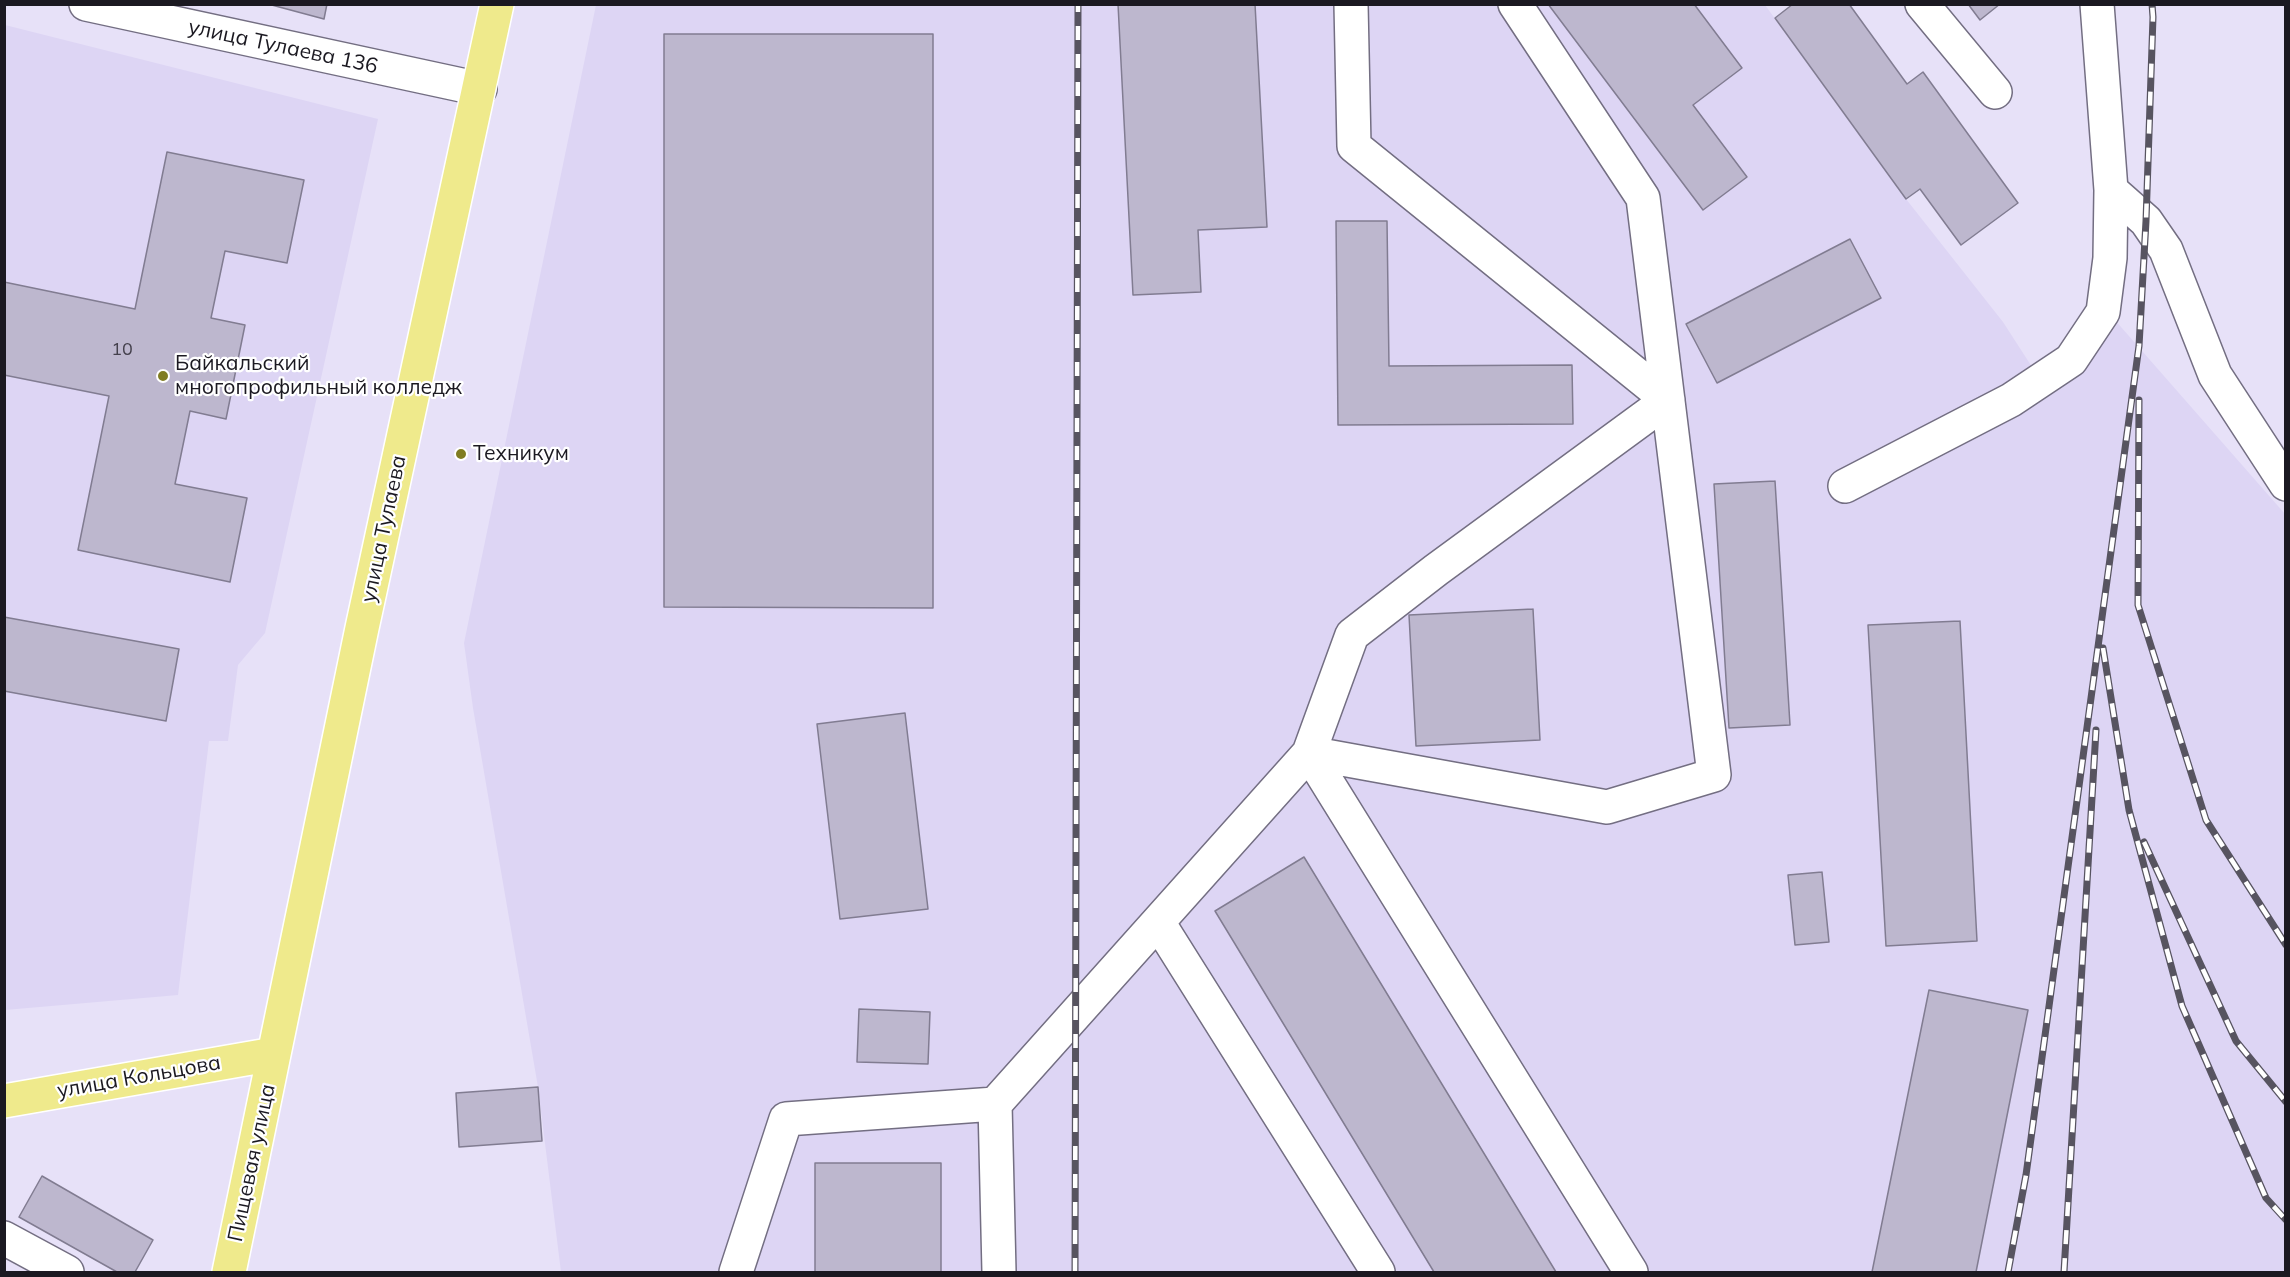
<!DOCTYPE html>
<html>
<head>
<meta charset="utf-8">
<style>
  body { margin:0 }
  #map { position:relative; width:2290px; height:1277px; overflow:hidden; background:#e7e1f8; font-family:Mulish,sans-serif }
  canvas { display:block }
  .frame { position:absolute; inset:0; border:6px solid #1b1921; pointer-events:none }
</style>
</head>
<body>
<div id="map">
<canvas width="2290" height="1277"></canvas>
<div class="frame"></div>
</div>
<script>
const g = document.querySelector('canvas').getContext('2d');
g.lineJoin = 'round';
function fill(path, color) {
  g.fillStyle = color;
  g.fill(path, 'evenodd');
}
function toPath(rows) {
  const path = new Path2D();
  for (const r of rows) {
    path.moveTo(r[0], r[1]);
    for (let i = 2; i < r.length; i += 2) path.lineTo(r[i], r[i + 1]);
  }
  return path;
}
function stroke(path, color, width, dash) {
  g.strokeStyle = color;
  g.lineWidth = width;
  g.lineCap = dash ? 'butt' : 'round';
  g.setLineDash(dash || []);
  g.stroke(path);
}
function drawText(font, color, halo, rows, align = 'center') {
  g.font = font + ' Mulish,sans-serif';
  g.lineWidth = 4.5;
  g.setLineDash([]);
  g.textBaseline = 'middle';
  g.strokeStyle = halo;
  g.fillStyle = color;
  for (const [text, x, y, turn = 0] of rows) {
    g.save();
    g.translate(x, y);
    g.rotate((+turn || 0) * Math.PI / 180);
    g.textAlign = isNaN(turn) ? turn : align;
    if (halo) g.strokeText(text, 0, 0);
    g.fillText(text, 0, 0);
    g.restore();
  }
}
const built = toPath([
  [596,5,1765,5,1906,199,2003,322,2043,384,2114,319,2285,514,2285,1272,561,1272,538,1087,473,708,464,643],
  [5,25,378,119,265,633,238,665,228,741,209,741,178,995,5,1010]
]);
const building = toPath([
  [268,4,327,4,324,19,268,4],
  [1118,4,1255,4,1267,227,1198,230,1201,292,1133,295,1118,4],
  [1548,4,1694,4,1742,68,1693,105,1747,177,1703,210,1548,4],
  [1793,4,1849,4,1907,84,1923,72,2018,203,1961,245,1920,189,1906,199,1775,18,1793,4],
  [1968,4,2000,4,1980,20,1968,4],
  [664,34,933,34,933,608,664,607,664,34],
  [167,152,304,180,287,263,225,251,211,318,245,325,226,419,190,411,175,484,247,498,230,582,78,550,109,396,4,375,4,282,135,309,167,152],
  [1336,221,1387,221,1389,366,1572,365,1573,424,1338,425,1336,221],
  [1850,239,1881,298,1717,383,1686,324,1850,239],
  [1775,481,1790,725,1729,728,1714,484,1775,481],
  [1533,609,1540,740,1416,746,1409,615,1533,609],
  [4,617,179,649,166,721,4,691,4,617],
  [1960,621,1977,941,1886,946,1868,625,1960,621],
  [905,713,928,909,840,919,817,724,905,713],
  [1304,857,1556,1272,1434,1272,1215,911,1304,857],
  [1822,872,1829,942,1795,945,1788,875,1822,872],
  [1929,990,2028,1010,1976,1272,1872,1272,1929,990],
  [859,1009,930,1012,928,1064,857,1062,859,1009],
  [538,1087,542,1141,459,1147,456,1093,538,1087],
  [815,1163,941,1163,941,1272,815,1272,815,1163],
  [42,1176,153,1240,135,1272,117,1272,19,1217,42,1176]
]);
const minor = toPath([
  [86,4,480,89],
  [1351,4,1354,146,1668,400],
  [1922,4,1995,92],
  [2097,4,2111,190,2146,221,2166,250,2215,375,2286,484],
  [1845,486,2011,400,2071,360,2103,312,2110,258,2111,190],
  [1158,922,1378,1272],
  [995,1104,999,1272],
  [4,1238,67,1272],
  [736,1272,786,1119,995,1104,1309,753,1607,807,1714,775,1643,198,1515,4],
  [1631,1272,1309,753,1352,635,1436,570,1668,400]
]);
const major = toPath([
  [4,1101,274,1054],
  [229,1272,362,628,497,4]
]);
const rail = toPath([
  [2139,400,2138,605,2206,820,2286,945],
  [2103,648,2129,810,2182,1006,2266,1198,2286,1220],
  [2144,842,2236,1041,2286,1102],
  [1075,1272,1078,4],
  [2008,1272,2026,1175,2139,346,2146,221,2153,17,2152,4],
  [2064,1272,2096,730]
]);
const markers = [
  [163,376,6,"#807c22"],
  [461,454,6,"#807c22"]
];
const numberNames = [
  ["10",122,350]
];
const streetNames = [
  ["улица Тулаева 136",283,47,12],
  ["улица Тулаева",384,529,-78],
  ["улица Кольцова",139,1077,-10],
  ["Пищевая улица",252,1163,-78]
];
const poiNames = [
  ["Байкальский",175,364],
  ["многопрофильный колледж",175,388],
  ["Техникум",473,454]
];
fill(built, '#ddd5f4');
fill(building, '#bdb7ce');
stroke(building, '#817c91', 1.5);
stroke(minor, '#736e82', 36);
stroke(major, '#fff', 36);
stroke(minor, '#fff', 33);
stroke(major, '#efea8c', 33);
stroke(rail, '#575460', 7);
stroke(rail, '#fff', 4.5, [14]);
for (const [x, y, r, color] of markers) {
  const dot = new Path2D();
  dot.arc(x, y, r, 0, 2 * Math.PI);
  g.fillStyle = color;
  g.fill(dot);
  stroke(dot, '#fff', 2);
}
drawText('18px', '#44404c', null, numberNames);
drawText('21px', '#1b1921', '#fff', streetNames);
drawText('21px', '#1b1921', '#fff', poiNames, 'left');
</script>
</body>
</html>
